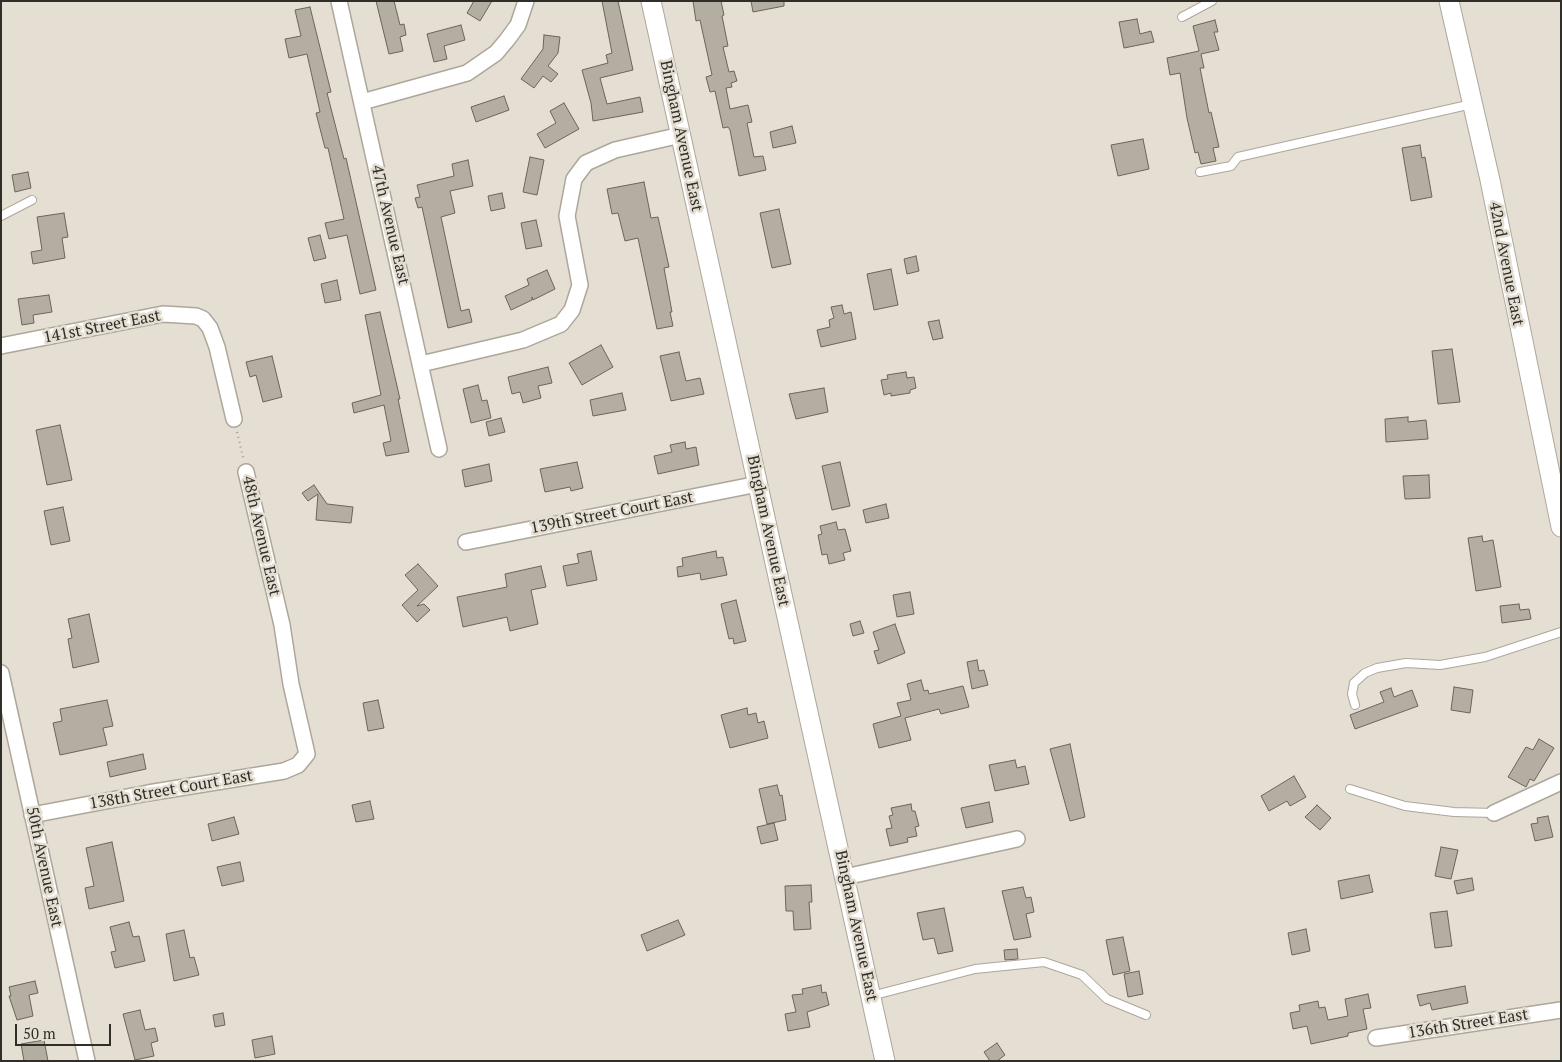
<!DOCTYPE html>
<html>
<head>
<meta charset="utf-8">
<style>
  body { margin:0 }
  #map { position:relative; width:1562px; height:1062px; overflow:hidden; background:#e5ded2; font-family:"PT Serif",serif }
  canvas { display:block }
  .frame { position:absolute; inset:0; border:2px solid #302e29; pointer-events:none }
  .scale { position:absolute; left:15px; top:1024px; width:96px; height:22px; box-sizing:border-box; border:2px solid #302e29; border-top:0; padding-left:6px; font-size:15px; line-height:18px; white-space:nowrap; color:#302e29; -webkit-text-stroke:4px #e5ded2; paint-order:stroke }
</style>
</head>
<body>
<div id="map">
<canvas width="1562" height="1062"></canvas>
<div class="frame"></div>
<div class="scale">50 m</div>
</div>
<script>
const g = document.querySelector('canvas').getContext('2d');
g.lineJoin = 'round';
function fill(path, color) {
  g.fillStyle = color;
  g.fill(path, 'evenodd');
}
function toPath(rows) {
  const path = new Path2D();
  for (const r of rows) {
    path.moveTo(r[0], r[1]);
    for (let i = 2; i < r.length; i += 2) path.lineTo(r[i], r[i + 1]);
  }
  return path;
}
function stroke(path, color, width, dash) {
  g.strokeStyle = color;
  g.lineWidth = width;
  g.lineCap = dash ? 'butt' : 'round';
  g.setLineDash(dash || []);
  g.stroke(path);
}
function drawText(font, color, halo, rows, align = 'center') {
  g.font = font + ' "PT Serif",serif';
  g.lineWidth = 5;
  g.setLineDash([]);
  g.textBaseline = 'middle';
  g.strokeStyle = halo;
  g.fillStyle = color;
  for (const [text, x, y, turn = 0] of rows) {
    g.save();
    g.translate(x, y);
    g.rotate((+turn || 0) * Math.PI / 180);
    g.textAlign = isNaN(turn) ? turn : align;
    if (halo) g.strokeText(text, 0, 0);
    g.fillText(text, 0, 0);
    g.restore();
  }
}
const building = toPath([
  [376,1,394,1,400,25,404,24,406,35,400,37,403,51,389,54,376,1],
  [474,1,492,1,480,21,467,13,474,1],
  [602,1,618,1,633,70,600,78,607,104,640,97,643,112,593,121,591,103,582,70,608,63,606,55,612,53,602,1],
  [693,1,721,1,724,15,722,16,728,46,723,47,729,72,734,71,737,81,731,83,732,87,726,88,730,109,748,105,752,122,747,123,754,157,763,156,766,170,739,176,730,130,728,127,723,128,715,91,710,92,706,77,712,75,700,20,696,21,693,1],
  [751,1,784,1,784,6,753,12,751,1],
  [310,7,331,92,327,93,344,159,346,158,376,290,360,294,347,235,329,239,325,223,344,219,328,148,325,148,316,113,320,112,307,54,289,58,285,39,301,36,295,10,310,7],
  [1137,19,1140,34,1151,31,1154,42,1124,48,1119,22,1137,19],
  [1215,20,1218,32,1214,32,1219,50,1201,54,1204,68,1200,68,1209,113,1211,112,1219,147,1213,148,1216,161,1201,164,1198,152,1195,153,1187,118,1180,73,1170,75,1167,58,1199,51,1193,26,1215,20],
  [461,25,465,40,444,46,447,59,434,62,427,34,461,25],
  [544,35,560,37,558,53,548,66,558,74,551,82,543,76,534,88,521,79,543,49,544,35],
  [504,96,509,110,476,122,471,107,504,96],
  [564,103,579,129,545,148,537,134,556,123,550,111,564,103],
  [792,126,796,143,773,148,770,132,792,126],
  [1143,139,1149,169,1118,176,1111,145,1143,139],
  [1420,145,1422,158,1425,157,1432,197,1411,201,1402,148,1420,145],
  [530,157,544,160,537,195,523,192,530,157],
  [468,160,473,186,450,191,455,213,441,217,461,311,469,309,472,322,448,328,422,207,418,208,415,198,420,197,417,185,454,176,452,164,468,160],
  [28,172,31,188,15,192,12,175,28,172],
  [644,182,651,218,658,217,669,267,664,268,672,312,670,312,673,326,657,329,638,238,625,241,618,213,612,214,607,189,644,182],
  [502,193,505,208,491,211,488,196,502,193],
  [779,209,791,264,772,268,760,213,779,209],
  [64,213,68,237,62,238,65,258,33,264,31,252,42,250,37,217,64,213],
  [536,220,542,246,526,249,521,223,536,220],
  [320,235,326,258,314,261,308,238,320,235],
  [916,256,919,271,907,274,904,259,916,256],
  [891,269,898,305,874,310,867,274,891,269],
  [547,270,555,289,533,300,532,297,532,300,511,310,505,296,529,285,527,279,547,270],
  [337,280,341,300,325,303,321,284,337,280],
  [49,295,52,312,33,315,34,323,22,325,18,299,49,295],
  [842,305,844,314,851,312,856,339,821,347,817,330,830,327,829,320,834,318,831,307,842,305],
  [380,312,400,399,398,399,409,452,386,456,383,443,391,441,384,405,354,413,352,403,381,395,365,315,380,312],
  [939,320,943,338,933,340,928,322,939,320],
  [601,345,613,367,582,385,569,363,601,345],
  [1452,349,1460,402,1438,404,1432,351,1452,349],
  [679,352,686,381,700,378,704,394,671,401,660,356,679,352],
  [272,356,282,397,263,402,256,375,250,377,246,362,272,356],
  [548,367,552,383,538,386,541,398,523,403,520,392,512,394,508,377,548,367],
  [906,372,907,378,914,377,916,388,910,390,910,393,891,396,891,393,884,395,881,380,888,379,887,375,906,372],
  [478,385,482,401,487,400,491,418,471,423,463,389,478,385],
  [824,388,828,412,796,419,789,394,824,388],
  [622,393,626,410,593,416,590,400,622,393],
  [1408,417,1408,422,1426,420,1428,439,1386,442,1385,419,1408,417],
  [501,418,505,432,489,436,486,422,501,418],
  [60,425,72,480,47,485,36,430,60,425],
  [685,442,686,449,696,447,699,465,658,474,654,456,672,452,670,445,685,442],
  [577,462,583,488,571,491,570,487,545,492,540,469,577,462],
  [840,462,850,506,832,510,822,466,840,462],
  [489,464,492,481,465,487,462,470,489,464],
  [1429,475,1430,498,1405,499,1403,476,1429,475],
  [314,485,327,504,353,507,351,523,316,520,318,494,308,501,302,493,314,485],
  [886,504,889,518,866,523,863,510,886,504],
  [63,507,70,541,51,545,44,511,63,507],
  [836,522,838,530,845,529,851,551,843,553,845,560,829,564,827,554,822,555,818,535,822,534,820,526,836,522],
  [1482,536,1483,542,1493,540,1501,587,1476,591,1468,538,1482,536],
  [591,551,597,580,567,586,563,566,579,563,577,554,591,551],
  [716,551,717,558,723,557,727,575,701,580,700,573,678,577,677,567,683,566,682,558,716,551],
  [418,564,438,586,417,606,424,604,430,610,417,622,402,605,418,590,405,575,418,564],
  [541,566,546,587,531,590,538,624,510,631,507,617,463,627,457,597,507,587,505,574,541,566],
  [910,592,914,614,897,617,893,595,910,592],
  [736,600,746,641,734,644,733,638,729,639,721,604,736,600],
  [1519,604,1520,610,1529,609,1531,619,1502,623,1500,606,1519,604],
  [89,614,99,662,73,668,68,639,72,638,68,619,89,614],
  [860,621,864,633,853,636,850,624,860,621],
  [895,624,905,653,878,664,874,651,879,650,873,632,895,624],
  [977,660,979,671,984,670,988,685,972,689,967,662,977,660],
  [921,680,924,691,928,690,929,694,963,686,969,707,941,714,939,709,905,718,911,740,879,748,873,724,901,716,897,703,911,700,907,684,921,680],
  [1454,687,1473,690,1470,713,1451,710,1454,687],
  [1391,688,1394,697,1412,690,1418,706,1355,729,1350,715,1384,702,1380,692,1391,688],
  [107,700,113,726,103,728,107,745,60,755,53,723,62,721,60,709,107,700],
  [378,700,384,728,368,731,363,703,378,700],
  [747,708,748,715,756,713,758,723,764,721,768,738,730,748,721,715,747,708],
  [1539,739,1554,748,1534,781,1530,779,1526,787,1508,777,1526,747,1533,750,1539,739],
  [1070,744,1085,817,1070,821,1050,749,1070,744],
  [143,754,146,769,110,777,107,762,143,754],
  [1015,760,1017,768,1025,766,1029,784,995,791,989,765,1015,760],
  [1294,776,1306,797,1290,806,1287,801,1269,811,1261,796,1294,776],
  [777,785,780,796,782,795,786,820,767,824,759,789,777,785],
  [370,801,374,819,356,822,352,805,370,801],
  [989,802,993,822,966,828,961,808,989,802],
  [911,804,912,811,915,811,919,826,915,827,917,836,907,838,908,842,890,846,886,829,892,828,889,816,893,815,891,808,911,804],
  [1317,805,1331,818,1320,830,1305,817,1317,805],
  [1548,816,1553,837,1535,841,1531,824,1538,823,1537,818,1548,816],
  [234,817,239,834,212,841,208,824,234,817],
  [774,823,778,840,761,844,757,827,774,823],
  [112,842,124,901,89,909,85,888,94,886,86,848,112,842],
  [1441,847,1458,850,1451,879,1435,876,1441,847],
  [240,862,244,881,222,886,217,867,240,862],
  [1369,875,1373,892,1341,899,1338,881,1369,875],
  [1472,878,1474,890,1457,894,1454,881,1472,878],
  [811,885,812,902,809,902,811,929,794,930,793,911,786,911,785,886,811,885],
  [1023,887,1026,898,1031,897,1034,912,1026,914,1031,937,1014,940,1002,891,1023,887],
  [944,908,953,951,938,954,934,938,923,940,917,913,944,908],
  [1447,911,1452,946,1435,948,1430,913,1447,911],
  [678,920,685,935,647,951,641,935,678,920],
  [129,922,133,937,139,936,145,961,115,968,111,952,116,951,110,927,129,922],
  [1306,929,1310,951,1292,955,1288,933,1306,929],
  [184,930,190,958,194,957,199,975,174,981,166,934,184,930],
  [1123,937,1130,971,1113,975,1106,940,1123,937],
  [1017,949,1018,959,1005,960,1004,950,1017,949],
  [1139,971,1143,994,1128,997,1124,974,1139,971],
  [35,981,38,993,29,995,33,1016,17,1020,9,996,11,996,9,987,35,981],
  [821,985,822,993,826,992,829,1005,807,1012,810,1027,788,1031,785,1014,796,1012,792,995,803,994,802,989,821,985],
  [1465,986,1468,1003,1432,1010,1430,1003,1420,1006,1417,995,1465,986],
  [1368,994,1371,1008,1363,1009,1367,1029,1348,1033,1348,1036,1311,1044,1307,1026,1293,1029,1290,1013,1300,1011,1299,1005,1318,1001,1319,1008,1325,1007,1328,1020,1348,1016,1345,999,1368,994],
  [140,1010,145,1030,155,1028,158,1041,151,1043,154,1056,135,1060,123,1014,140,1010],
  [223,1013,225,1025,215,1027,213,1015,223,1013],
  [272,1036,275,1054,255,1058,252,1040,272,1036],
  [44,1040,48,1061,24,1061,21,1044,44,1040],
  [997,1043,1005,1055,997,1061,990,1061,984,1052,997,1043]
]);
const path = toPath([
  [237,432,244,461]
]);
const service = toPath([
  [1182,17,1212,1],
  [1200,172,1231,166,1238,157,1472,104],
  [1,216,32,200],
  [1355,705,1352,694,1354,683,1365,673,1377,668,1406,663,1440,665,1485,657,1561,632],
  [1350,789,1405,806,1454,812,1494,813],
  [871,996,975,969,1044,962,1082,975,1107,999,1146,1015]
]);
const minor = toPath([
  [339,1,439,449],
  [362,102,467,73,496,53,507,40,518,25,526,1],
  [1,346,163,314,196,316,203,319,210,328,217,347,234,419],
  [421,364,523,340,561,324,572,310,580,285,567,216,574,179,586,163,615,150,681,135],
  [466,542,758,484],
  [1,673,87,1061],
  [1494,813,1561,782],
  [32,815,148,793,284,771,298,765,307,754,291,684,282,625,246,472],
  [845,877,1017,839],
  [1376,1038,1561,1010]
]);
const tertiary = toPath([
  [651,1,885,1061],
  [1449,1,1490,180,1561,527]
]);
const streetNames = [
  ["Bingham Avenue East",681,136,78],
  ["47th Avenue East",390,225,77],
  ["42nd Avenue East",1506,264,79],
  ["141st Street East",102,327,-11],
  ["139th Street Court East",612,513,-11],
  ["Bingham Avenue East",768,531,78],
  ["48th Avenue East",261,536,77],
  ["138th Street Court East",171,790,-10],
  ["50th Avenue East",44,867,78],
  ["Bingham Avenue East",856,926,78],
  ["136th Street East",1468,1024,-9]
];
fill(building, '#b4ada2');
stroke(building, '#6b645a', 1);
stroke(service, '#ada69b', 10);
stroke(minor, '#ada69b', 18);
stroke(tertiary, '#ada69b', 21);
stroke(path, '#a8a399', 2.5, [1, 4]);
stroke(service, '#fff', 8);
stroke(minor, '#fff', 15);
stroke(tertiary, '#fff', 19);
drawText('16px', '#302e29', '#e5ded2', streetNames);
</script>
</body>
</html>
